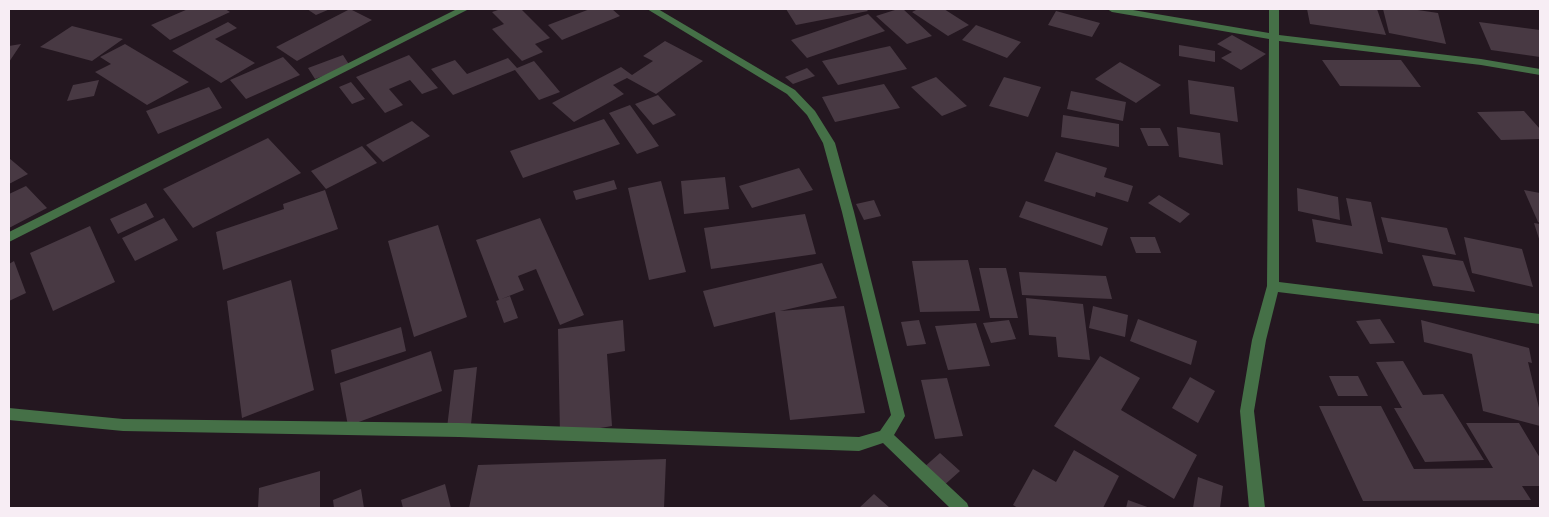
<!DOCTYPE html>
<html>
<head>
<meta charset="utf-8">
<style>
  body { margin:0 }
  #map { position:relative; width:1549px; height:517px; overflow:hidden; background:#241720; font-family:Figtree,sans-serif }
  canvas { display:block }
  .frame { position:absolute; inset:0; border:10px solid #f7edf4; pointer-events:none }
</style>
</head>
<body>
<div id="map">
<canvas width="1549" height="517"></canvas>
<div class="frame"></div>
</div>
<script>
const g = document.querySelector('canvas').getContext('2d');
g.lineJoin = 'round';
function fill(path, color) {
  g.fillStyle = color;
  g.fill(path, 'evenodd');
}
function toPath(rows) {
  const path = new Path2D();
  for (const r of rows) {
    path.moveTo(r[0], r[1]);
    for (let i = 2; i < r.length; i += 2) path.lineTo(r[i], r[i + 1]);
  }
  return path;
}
const building = toPath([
  [188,9,225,9,230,12,170,40,151,25],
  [307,9,330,9,316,15],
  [350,9,372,20,297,61,276,47],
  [501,9,521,9,550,38,535,44,543,52,522,61,492,29,504,24,492,12],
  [590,9,612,9,620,16,562,40,548,25],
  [786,9,866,9,868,11,796,25],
  [898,9,903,9,932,36,907,44,876,16],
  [918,9,944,9,969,25,948,36,912,12],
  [1307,9,1377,9,1386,35,1310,24],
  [1383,9,1411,9,1438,13,1446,44,1389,33],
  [1056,11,1100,23,1092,37,1048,25],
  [868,14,885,31,807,58,791,40],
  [228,22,237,28,215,39,255,63,221,83,172,51],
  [1479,22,1540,30,1540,57,1491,50],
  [976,25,1021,42,1007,58,962,40],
  [72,26,123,39,92,61,40,47],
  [1232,35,1266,54,1241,70,1221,58,1232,52,1217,44],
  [665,41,703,61,656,94,627,78,613,85,624,94,574,122,552,103,621,67,632,75,653,61,643,56],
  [21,44,9,62,9,46],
  [125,44,189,82,147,105,95,72,111,64,100,57],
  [1179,45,1215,51,1215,62,1179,56],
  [890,46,907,69,838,85,822,61],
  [343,55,350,66,315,79,308,68],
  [409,55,438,88,422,94,410,80,389,89,403,105,385,113,356,77],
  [283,57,300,75,246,99,230,80],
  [508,58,517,68,534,61,560,92,539,100,515,70,453,95,431,69,455,60,467,74],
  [1322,60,1401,60,1421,87,1340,86],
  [1120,62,1161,85,1136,103,1095,79],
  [807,68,815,76,793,84,785,77],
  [936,77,967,106,942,116,911,87],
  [1004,77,1041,87,1028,117,989,106],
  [99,80,94,96,67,101,73,85],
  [1188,80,1234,87,1238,122,1190,114],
  [351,82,365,99,352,104,339,87],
  [884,84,900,108,835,122,822,97],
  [209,87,222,108,158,134,146,111],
  [1071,91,1126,102,1123,121,1067,109],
  [658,95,676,115,653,125,635,104],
  [630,105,659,146,637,154,609,113],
  [1524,111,1540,129,1540,139,1501,140,1477,112],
  [1063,115,1119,124,1119,147,1061,137],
  [604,119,620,144,523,178,510,151],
  [412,121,430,136,383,162,366,145],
  [1177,127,1220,133,1223,165,1179,157],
  [1140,128,1160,128,1169,146,1148,146],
  [268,138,301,173,193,228,163,189],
  [362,146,377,163,326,189,311,171],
  [1056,152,1107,168,1104,177,1133,186,1128,202,1096,192,1095,197,1044,181],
  [9,158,28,174,9,184],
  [799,168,813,190,752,208,739,186],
  [725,177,729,209,684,214,681,181],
  [614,180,617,189,576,200,573,191],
  [661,181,686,272,649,280,628,188],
  [26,186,47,208,9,228,9,194],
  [1297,188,1338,197,1340,220,1298,211],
  [325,190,338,229,223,270,216,232,284,209,283,204],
  [1524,190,1540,193,1540,223,1538,222],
  [1159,195,1190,214,1180,223,1148,203],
  [1346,198,1371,202,1383,254,1316,242,1312,219,1352,226],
  [874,200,881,216,864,220,856,204],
  [1026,201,1108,228,1102,246,1019,217],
  [146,203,154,217,118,234,110,219],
  [805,214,816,254,711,269,704,228],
  [1381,217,1447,228,1456,255,1388,242],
  [164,218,178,240,135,261,122,238],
  [540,218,584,315,560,325,536,269,518,276,524,290,499,300,476,240],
  [1534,223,1540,224,1540,242],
  [438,225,467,317,414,337,388,241],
  [90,226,115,282,53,311,30,253],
  [1130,237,1155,237,1161,253,1136,253],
  [1464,237,1522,249,1533,287,1472,273],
  [1422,255,1463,261,1475,292,1433,286],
  [968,260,980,311,920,312,912,261],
  [14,261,26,293,9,301,9,264],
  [822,263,837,298,780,311,844,306,865,413,790,420,775,312,714,327,703,291],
  [979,268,1006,268,1018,318,990,318],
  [1019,272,1106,276,1112,299,1022,295],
  [291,280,314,390,242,418,227,301],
  [510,296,518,318,504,323,496,301],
  [1026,298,1083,304,1090,360,1058,357,1056,337,1029,335],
  [1093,306,1128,315,1125,337,1089,328],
  [1138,319,1197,341,1191,365,1130,341],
  [1380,319,1395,343,1370,344,1356,321],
  [623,320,625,351,607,354,612,426,560,435,558,329],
  [919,320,926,344,907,346,901,322],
  [1009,320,1016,339,991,343,983,323],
  [1421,320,1529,348,1532,363,1528,362,1540,412,1540,426,1483,411,1472,354,1424,342],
  [976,323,990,366,948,370,935,326],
  [401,327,406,351,335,374,331,350],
  [431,351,442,391,348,426,340,383],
  [1100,356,1140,378,1121,410,1197,455,1174,499,1054,426],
  [1403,361,1423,395,1443,394,1484,460,1425,462,1394,408,1402,408,1376,362],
  [477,367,470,434,446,436,454,370],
  [1329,376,1358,376,1368,396,1338,396],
  [1190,377,1215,391,1198,423,1172,408],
  [947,378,963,436,935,439,921,380],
  [1319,406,1381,406,1414,469,1493,468,1466,423,1519,423,1540,458,1540,486,1522,486,1531,500,1363,501],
  [1074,450,1119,476,1103,508,1018,508,1013,505,1033,469,1056,482],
  [940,453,960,471,941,488,922,469],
  [666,459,664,508,469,508,478,465],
  [320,471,320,508,258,508,259,488],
  [1198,477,1223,486,1220,508,1193,508],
  [445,484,451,508,403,508,401,500],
  [361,489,364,508,334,508,333,500],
  [874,494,890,508,859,508],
  [1128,500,1150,508,1126,508]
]);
const street = toPath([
  [457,9,469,9,9,242,9,232,457,9],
  [647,9,658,9,795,90,815,111,835,143,854,212,905,416,894,435,967,503,969,508,950,508,883,443,859,451,459,437,123,431,9,420,9,408,123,419,459,423,859,437,880,431,891,415,842,212,823,143,807,115,787,94,647,9],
  [1107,9,1127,9,1269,33,1269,9,1279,9,1279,35,1481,59,1540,69,1540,75,1481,65,1279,41,1279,282,1540,314,1540,324,1278,292,1266,340,1254,411,1265,508,1249,508,1240,411,1252,340,1267,286,1269,39,1112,12,1107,9]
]);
fill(building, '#483943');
fill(street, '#457047');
</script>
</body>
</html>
